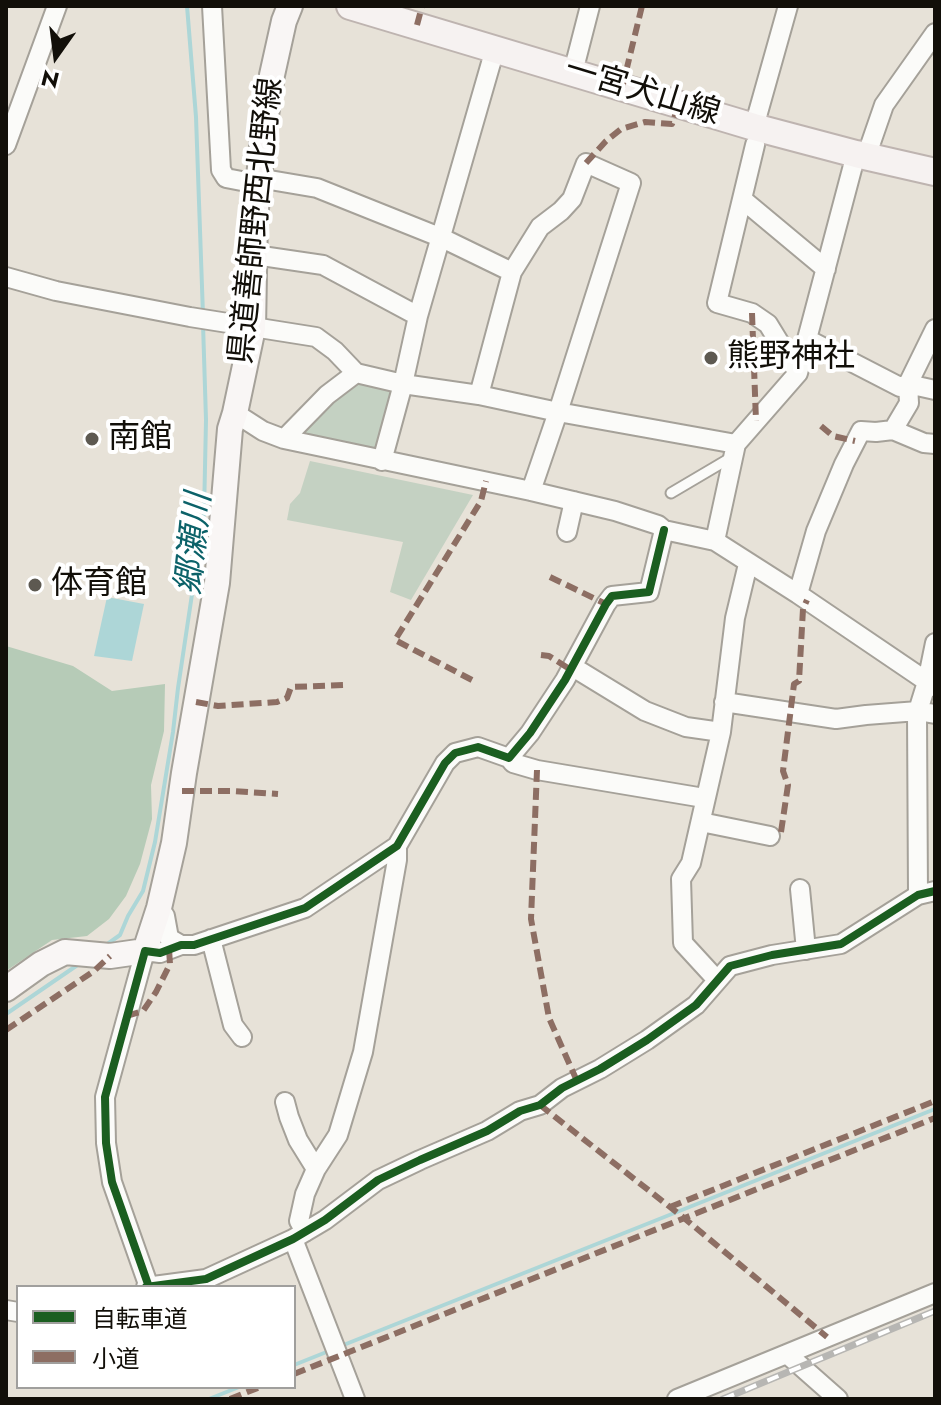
<!DOCTYPE html>
<html>
<head>
<meta charset="utf-8">
<style>
  body { margin:0 }
  #map { position:relative; width:941px; height:1405px; overflow:hidden; background:#e7e2d8; font-family:Jost,"Noto Sans JP",sans-serif }
  canvas { display:block }
  .frame { position:absolute; inset:0; border:8px solid #120f09; pointer-events:none }
  .legend { position:absolute; left:16px; top:1285px; width:280px; height:104px; box-sizing:border-box; background:#fff; border:2px solid #a09f9d; margin:0; padding:10px 14px; list-style:none; font-size:24px; color:#120f09 }
  .legend li { display:flex; align-items:center; gap:16px; height:40px }
  .legend b { width:40px; border:2px solid #a09f9d }
  .north { position:absolute; left:16px; top:16px; width:80px; height:80px; -webkit-text-stroke:6px #fff; paint-order:stroke; rotate:194deg; font-size:22px; font-weight:700; line-height:32px; text-align:center; color:#120f09 }
  .north::after { content:''; display:block; margin:auto; width:28px; height:36px; background:#120f09; clip-path:polygon(50% 0,100% 100%,50% 72%,0 100%) }
</style>
</head>
<body>
<div id="map">
<canvas width="941" height="1405"></canvas>
<div class="frame"></div>
<ul class="legend">
<li><b style="height:10px;background:#1b5e20"></b>自転車道</li>
<li><b style="height:10px;background:#8d6e63"></b>小道</li>
</ul>
<div class="north">N</div>
</div>
<script>
const g = document.querySelector('canvas').getContext('2d');
g.lineJoin = 'round';
function fill(path, color) {
  g.fillStyle = color;
  g.fill(path, 'evenodd');
}
function toPath(rows) {
  const path = new Path2D();
  for (const r of rows) {
    path.moveTo(r[0], r[1]);
    for (let i = 2; i < r.length; i += 2) path.lineTo(r[i], r[i + 1]);
  }
  return path;
}
function stroke(path, color, width, dash) {
  g.strokeStyle = color;
  g.lineWidth = width;
  g.lineCap = dash ? 'butt' : 'round';
  g.setLineDash(dash || []);
  g.stroke(path);
}
function drawText(font, color, halo, rows, align = 'center') {
  g.font = font + ' Jost,"Noto Sans JP",sans-serif';
  g.lineWidth = 8;
  g.setLineDash([]);
  g.textBaseline = 'middle';
  g.strokeStyle = halo;
  g.fillStyle = color;
  for (const [text, x, y, turn = 0] of rows) {
    g.save();
    g.translate(x, y);
    g.rotate((+turn || 0) * Math.PI / 180);
    g.textAlign = isNaN(turn) ? turn : align;
    if (halo) g.strokeText(text, 0, 0);
    g.fillText(text, 0, 0);
    g.restore();
  }
}
const green = toPath([
  [358,382,394,389,376,453,300,436,330,401],
  [310,461,473,495,411,600,390,592,403,542,287,520,290,504,300,493]
]);
const forest = toPath([
  [6,646,73,666,112,691,165,684,164,731,151,785,152,819,140,864,126,896,109,919,87,936,52,940,6,971]
]);
const water = toPath([
  [107,597,144,604,132,661,94,656]
]);
const stream = toPath([
  [187,6,196,117,203,315],
  [106,945,120,935,128,916,143,891,155,842,173,732,178,688,204,514,206,420,203,324],
  [6,1014,79,964],
  [341,1346,935,1109],
  [294,1365,329,1351],
  [209,1399,239,1387]
]);
const service = toPath([
  [671,493,732,457]
]);
const minor = toPath([
  [212,6,221,170,226,178,257,184],
  [573,72,590,6],
  [754,127,788,6],
  [6,145,57,6],
  [755,145,717,303,752,313,768,324,798,373],
  [866,157,884,105,935,33],
  [258,178,317,188,442,238,512,272],
  [742,199,826,269],
  [255,255,323,265,418,316],
  [6,277,56,291,190,317,316,337,335,351,356,373,403,384,479,395,558,412,736,444],
  [807,339,900,387,908,384,935,390],
  [479,395,512,272,540,227,561,211,572,199,586,163,631,183,558,412,531,491],
  [235,413,263,431,284,439,531,491,615,511,658,525,664,530,715,541,798,594,935,687],
  [893,430,909,403,908,384,935,329],
  [284,439,327,395,356,373],
  [382,461,403,384,418,316,495,49],
  [567,532,574,501],
  [715,541,736,444,798,373,856,154],
  [798,594,816,531,844,464,861,431,876,432,893,430,924,443,935,444],
  [573,667,645,711,686,727,721,732],
  [724,702,836,719,866,715,918,711,935,714],
  [509,758,513,763,537,770,704,798],
  [701,822,770,836],
  [800,889,806,950],
  [918,895,917,714,927,682,935,643],
  [159,908,165,916,169,938,181,945],
  [211,939,233,1025,242,1037],
  [717,980,683,943,681,879,691,863,721,732,735,618,748,564],
  [285,1102,289,1117,298,1140,316,1169],
  [305,1232,299,1221,305,1194,316,1169,338,1135,363,1052,397,860,397,846],
  [293,1239,355,1399],
  [146,1287,206,1279,293,1239,325,1220,378,1180,420,1160,487,1131,520,1111,540,1105,562,1088,600,1069,647,1040,696,1005,730,966,772,955,841,944,918,895,935,891],
  [149,1287,112,1182,106,1143,105,1097,145,951,160,953,181,945,194,945,305,908,397,846,445,763,455,753,478,747,509,758,530,733,565,680,606,604,612,596,649,592,664,530],
  [6,1310,18,1312],
  [787,1354,838,1399],
  [677,1399,935,1293]
]);
const secondary = toPath([
  [6,989,41,964,65,952,110,956,145,951,159,908,174,843,184,773,217,583,230,429,235,413,253,328,255,219,263,136,272,75,284,21,290,6]
]);
const primary = toPath([
  [350,6,754,127,856,154,935,172]
]);
const rail = toPath([
  [723,1399,935,1311]
]);
const quiet = toPath([
  [417,25,422,6],
  [622,88,642,6],
  [586,163,606,141,621,129,645,122,672,124,679,104],
  [752,313,756,421],
  [821,426,833,436,855,441],
  [550,577,606,604],
  [541,655,549,656,571,670],
  [472,680,395,640,481,501,486,481],
  [196,702,218,706,277,702,287,698,291,687,345,685],
  [537,770,531,919,549,1018,577,1081],
  [182,791,233,791,278,794],
  [781,832,788,785,783,771,794,684,799,681,803,609,807,600],
  [127,1016,143,1011,156,992,170,964,169,949],
  [6,1030,94,971,110,956],
  [540,1105,684,1218,827,1337],
  [670,1207,935,1101],
  [294,1374,935,1118],
  [230,1399,260,1387]
]);
const cycleway = toPath([
  [146,1287,206,1279,293,1239,325,1220,378,1180,420,1160,487,1131,520,1111,540,1105,562,1088,600,1069,647,1040,696,1005,730,966,772,955,841,944,918,895,935,891],
  [149,1287,112,1182,106,1143,105,1097,145,951,160,953,181,945,194,945,305,908,397,846,445,763,455,753,478,747,509,758,530,733,565,680,606,604,612,596,649,592,664,530]
]);
const markers = [
  [711,358,8,"#5d5951"],
  [92,439,8,"#5d5951"],
  [35,585,8,"#5d5951"]
];
const streetNames = [
  ["一宮犬山線",642,93,17],
  ["県道善師野西北野線",258,221,-84]
];
const poiNames = [
  ["熊野神社",727,358],
  ["南館",108,439],
  ["体育館",51,585]
];
const waterNames = [
  ["郷瀬川",196,544,-84]
];
fill(green, '#c4d1c2');
fill(forest, '#b6cbb7');
fill(water, '#add6d7');
stroke(stream, '#add6d7', 4);
stroke(service, '#a5a199', 13);
stroke(minor, '#a5a199', 22);
stroke(secondary, '#a5a199', 28);
stroke(primary, '#beb4b0', 30);
stroke(service, '#fbfbf9', 9);
stroke(minor, '#fbfbf9', 18);
stroke(secondary, '#f9f6f5', 24);
stroke(primary, '#f6f2f1', 26);
stroke(rail, '#b7b6b3', 7);
stroke(rail, '#fff', 4, [12]);
stroke(quiet, '#8d6e63', 6, [12, 6]);
stroke(cycleway, '#1b5e20', 8);
for (const [x, y, r, color] of markers) {
  const dot = new Path2D();
  dot.arc(x, y, r, 0, 2 * Math.PI);
  g.fillStyle = color;
  g.fill(dot);
  stroke(dot, '#fff', 3);
}
drawText('32px', '#120f09', '#fff', streetNames);
drawText('32px', '#120f09', '#fff', poiNames, 'left');
drawText('italic 34px', '#0c6269', '#fff', waterNames);
</script>
</body>
</html>
